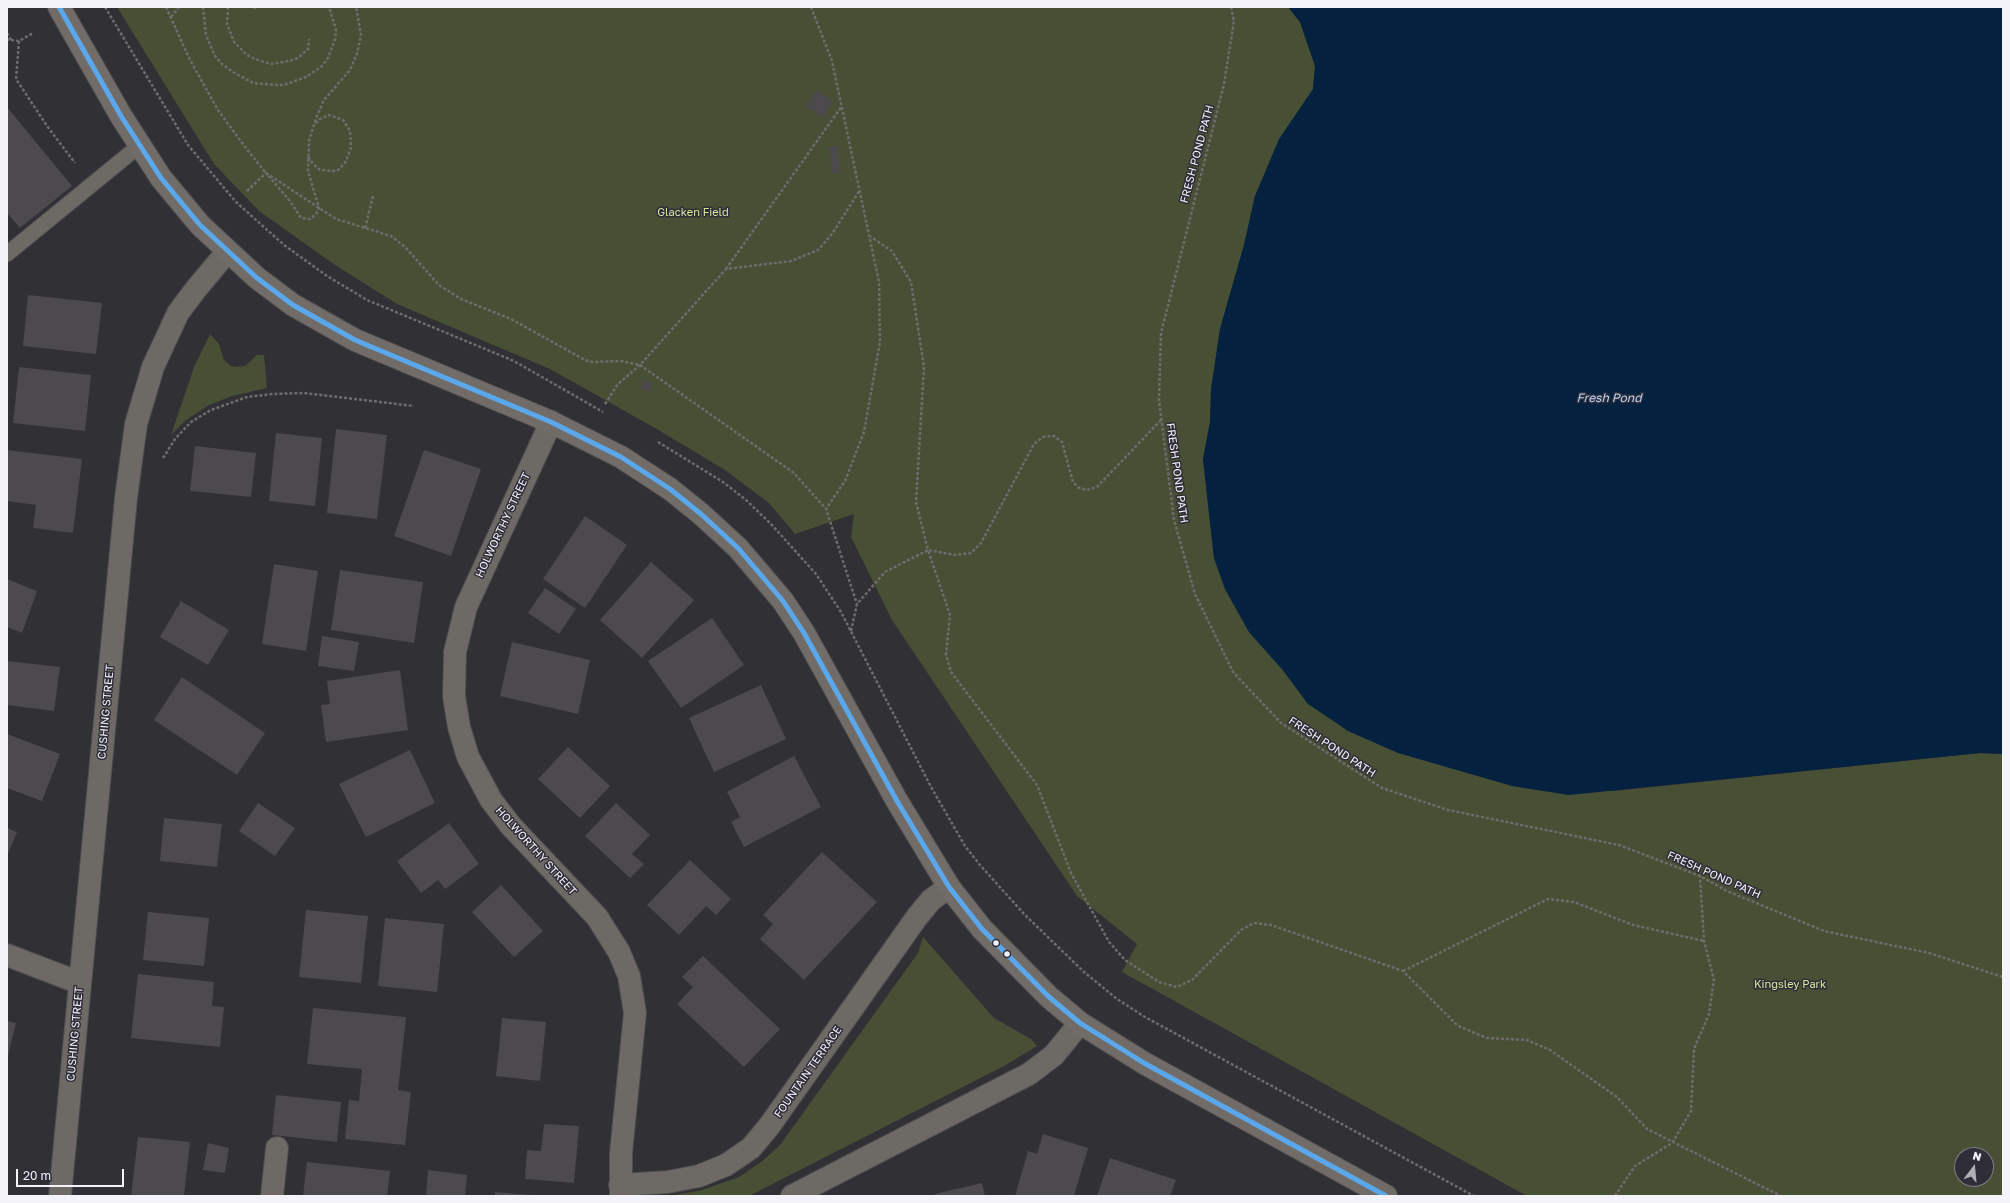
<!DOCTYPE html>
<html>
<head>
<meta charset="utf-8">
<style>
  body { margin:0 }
  #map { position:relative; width:2010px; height:1203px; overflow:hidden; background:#303035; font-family:"Golos Text",sans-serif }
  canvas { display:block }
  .frame { position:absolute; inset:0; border:8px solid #f4f3fa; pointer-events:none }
  .north { position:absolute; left:1954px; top:1147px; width:40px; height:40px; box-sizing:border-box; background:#2f2d38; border:1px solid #7e7c86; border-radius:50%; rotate:16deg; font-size:11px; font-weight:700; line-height:16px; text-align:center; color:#f4f3fa }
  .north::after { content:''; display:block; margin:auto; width:14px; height:18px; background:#afafb5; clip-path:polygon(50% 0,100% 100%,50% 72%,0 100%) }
  .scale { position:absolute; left:16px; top:1169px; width:108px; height:18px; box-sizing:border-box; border:2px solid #f4f3fa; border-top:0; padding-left:5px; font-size:12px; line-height:14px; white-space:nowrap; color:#f4f3fa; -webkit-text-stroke:3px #2f2d38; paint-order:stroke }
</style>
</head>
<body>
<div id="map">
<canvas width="2010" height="1203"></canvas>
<div class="frame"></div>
<div class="north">N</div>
<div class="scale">20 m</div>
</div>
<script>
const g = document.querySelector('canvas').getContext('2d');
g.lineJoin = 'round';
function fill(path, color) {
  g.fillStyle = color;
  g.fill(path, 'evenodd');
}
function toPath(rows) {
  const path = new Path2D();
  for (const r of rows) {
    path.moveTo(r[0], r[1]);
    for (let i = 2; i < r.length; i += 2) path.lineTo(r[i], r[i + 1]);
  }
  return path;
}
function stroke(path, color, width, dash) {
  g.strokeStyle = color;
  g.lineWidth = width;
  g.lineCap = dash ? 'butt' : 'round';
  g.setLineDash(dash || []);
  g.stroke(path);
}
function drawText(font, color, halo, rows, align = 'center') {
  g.font = font + ' "Golos Text",sans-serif';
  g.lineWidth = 3;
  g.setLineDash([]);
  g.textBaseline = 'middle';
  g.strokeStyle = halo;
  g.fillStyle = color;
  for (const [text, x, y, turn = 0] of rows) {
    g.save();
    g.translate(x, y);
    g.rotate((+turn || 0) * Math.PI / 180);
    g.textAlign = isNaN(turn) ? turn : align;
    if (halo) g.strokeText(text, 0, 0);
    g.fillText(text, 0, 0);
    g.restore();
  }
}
const green = toPath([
  [117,7,1288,7,1300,22,1315,66,1313,89,1298,113,1255,196,1244,245,1220,329,1211,390,1210,422,1203,459,1214,558,1225,589,1249,632,1282,669,1308,704,1512,786,1539,790,1614,791,1980,753,2003,754,2003,1196,1527,1196,1122,972,1137,944,1077,896,892,620,851,537,854,514,795,534,769,503,725,470,655,428,550,369,397,304,335,265,259,211,214,164],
  [1962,1155,1986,1155,1986,1179,1962,1179],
  [210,334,219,344,224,360,231,366,235,367,245,366,257,355,264,355,267,388,232,396,209,405,185,421,171,435,194,367],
  [923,937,994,1018,1031,1039,1037,1046,1006,1065,749,1196,670,1196,702,1190,739,1177,761,1162,780,1145,918,953]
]);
const water = toPath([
  [1288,7,2003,7,2003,754,1980,753,1569,795,1512,786,1398,753,1348,731,1308,704,1282,669,1249,632,1225,589,1214,558,1203,459,1210,422,1211,390,1220,329,1244,245,1255,196,1279,139,1313,89,1315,66,1300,22]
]);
const building = toPath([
  [817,90,833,102,822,118,806,106],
  [7,107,72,186,20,228,7,213],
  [829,146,838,146,840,172,832,173],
  [28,295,102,303,96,354,23,346],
  [19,367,91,375,85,431,13,423],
  [643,380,652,382,650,391,641,389],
  [336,429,387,435,377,519,327,513],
  [276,433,322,438,315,506,269,501],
  [195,446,256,453,251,497,190,491],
  [7,450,82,459,73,533,33,528,36,505,7,501],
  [424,450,481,469,451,556,394,536],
  [585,516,627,545,585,608,543,579],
  [651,562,694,600,642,658,600,620],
  [274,564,318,571,306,651,262,644],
  [340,570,423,582,414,643,331,630],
  [7,579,37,591,22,633,7,627],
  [545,588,576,609,559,634,528,613],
  [181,601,229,630,208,665,160,637],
  [712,618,744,665,681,708,648,661],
  [322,636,359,642,354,671,318,666],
  [512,642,590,660,578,714,500,696],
  [7,661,60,667,54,711,7,705],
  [400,670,408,730,326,742,321,705,330,704,327,681],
  [182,677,265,733,237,775,154,720],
  [761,685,786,739,714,772,689,718],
  [7,734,60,754,42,801,7,788],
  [568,747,610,786,580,818,538,779],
  [410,750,435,803,366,837,339,784],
  [794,756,821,807,744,847,731,822,740,817,727,792],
  [258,803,295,828,275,856,239,831],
  [616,803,650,835,632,854,644,864,630,878,585,836],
  [164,818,222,824,217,867,160,861],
  [449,823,479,864,445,889,438,880,421,893,397,861],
  [7,828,17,832,7,856],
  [822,852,877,902,804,980,760,939,773,924,763,915],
  [690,860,731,899,716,915,706,906,679,935,647,905],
  [501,885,543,931,514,957,472,912],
  [306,910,368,916,361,983,299,977],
  [148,912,209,918,204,966,143,960],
  [385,918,444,924,437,992,378,986],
  [703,956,780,1029,744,1067,677,1004,693,987,682,977],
  [138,974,214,982,212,1006,224,1007,220,1047,131,1038],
  [313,1008,406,1017,398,1090,411,1092,405,1145,345,1139,349,1100,359,1101,362,1069,307,1064],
  [502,1018,546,1022,540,1081,496,1076],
  [7,1021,16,1023,8,1056,7,1056],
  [276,1095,341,1102,337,1142,272,1135],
  [544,1124,579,1126,574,1183,525,1179,527,1150,541,1151],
  [1043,1134,1088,1148,1074,1196,1015,1196,1028,1151,1037,1154],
  [138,1137,190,1142,184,1196,131,1196],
  [208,1143,229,1148,225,1173,203,1170],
  [1110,1158,1176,1180,1170,1196,1097,1196],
  [307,1162,390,1171,387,1196,303,1196],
  [428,1170,467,1175,465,1196,426,1196],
  [982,1183,985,1196,935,1196,935,1194],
  [495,1192,531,1195,531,1196,495,1196]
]);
const path = toPath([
  [105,7,188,145,236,202,284,245,327,276,367,300,514,361,603,412],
  [166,7,190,60,218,110,245,147,266,173,336,219,391,236,405,247,439,285,461,299,511,319,585,360,592,362,621,361,640,365,794,473,826,509,857,604],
  [203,7,206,35,215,56,222,64,233,72,253,83,275,85,284,85,306,77,322,66,328,58,335,39,336,30,329,7],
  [228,7,227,24,234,42,247,55,255,59,271,64,289,61,298,58,308,49,309,39],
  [254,7,255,9],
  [811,7,832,61,879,282,880,342,864,432,845,481,826,509],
  [1231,7,1234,21,1224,84,1161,333,1159,400,1174,520,1195,594,1233,672,1281,723,1382,788,1448,810,1619,845,1700,876,1727,891,1824,931,1929,953,2003,977],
  [171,17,179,7],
  [7,33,11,40,7,40],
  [11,40,19,41,33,33],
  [19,41,16,79,47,126,75,163],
  [308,157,313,164,320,170,334,171,338,170,345,163,351,148,350,131,343,120,329,115,320,119,315,124],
  [247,191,266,173,290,201,301,218,310,219,316,214,319,208,308,171,309,141,316,118,324,100,350,70,357,54,361,35,356,7],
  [365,228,373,196],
  [726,269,842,106],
  [605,404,618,384,640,365,726,269,791,261,818,250,832,234,860,190],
  [1161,420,1097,487,1087,490,1079,488,1073,482,1062,442,1054,436,1043,437,1034,444,981,543,971,553,955,555,928,550,950,615,946,655,951,672,1037,785,1071,873,1109,942,1125,960,1159,982,1177,987,1192,980,1241,930,1254,923,1271,925,1403,971,1458,1026,1487,1038,1527,1040,1550,1050,1617,1097,1647,1129,1781,1196],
  [658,442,723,482,746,500,771,524,816,574,841,612,931,787,965,846,980,865,1024,914,1084,972,1117,999,1145,1017,1474,1196],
  [163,458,175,439,191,422,211,410,247,397,272,394,304,393,414,406],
  [851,631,857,604,885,572,928,550,916,502,924,367,911,282,892,251,871,237],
  [1403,971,1548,899,1574,902,1633,925,1704,941],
  [1615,1196,1635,1166,1672,1143,1691,1111,1694,1049,1709,1014,1714,980,1704,941,1700,876]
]);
const lane = toPath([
  [7,254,139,146]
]);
const street = toPath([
  [551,422,466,607,455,652,454,696,459,727,468,757,491,800,511,826,597,917,619,952,629,976,635,1013,621,1153,621,1196],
  [7,955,80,983],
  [620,1185,668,1182,699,1176,726,1165,751,1148,770,1125,917,917,931,900,949,887],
  [60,1196,126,498,136,424,153,367,178,313,196,289,227,252],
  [272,1196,277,1148],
  [792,1196,1029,1074,1054,1055,1080,1023]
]);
const secondary = toPath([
  [59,7,121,116,161,178,200,225,257,278,293,305,355,340,551,422,621,457,670,489,701,514,738,548,783,601,804,633,897,801,949,887,982,929,1049,997,1080,1023,1144,1063,1386,1196]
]);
const bus1 = toPath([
  [59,7,121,116,161,178,200,225,257,278,293,305,355,340,551,422,621,457,670,489,701,514,738,548,783,601,804,633,897,801,949,887,982,929,1049,997,1080,1023,1144,1063,1386,1196]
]);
const markers = [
  [996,943,3.5,"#f4f3fa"],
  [1007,954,3.5,"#f4f3fa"]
];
const streetNames = [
  ["FRESH POND PATH",1197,154,-75],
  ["FRESH POND PATH",1177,473,82],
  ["HOLWORTHY STREET",503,525,-65],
  ["CUSHING STREET",106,712,-85],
  ["FRESH POND PATH",1332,747,33],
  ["HOLWORTHY STREET",536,851,48],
  ["FRESH POND PATH",1714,875,24],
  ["CUSHING STREET",75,1034,-85],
  ["FOUNTAIN TERRACE",808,1072,-55]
];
const parkNames = [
  ["Glacken Field",693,213],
  ["Kingsley Park",1790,985]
];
const waterNames = [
  ["Fresh Pond",1609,398]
];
fill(green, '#474f35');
fill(water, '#052140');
fill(building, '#4d4a4d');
stroke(lane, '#4c4c50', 17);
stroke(street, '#4c4c50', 24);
stroke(secondary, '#4c4c50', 24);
stroke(path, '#6f6c6c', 2.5, [3, 2]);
stroke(lane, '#6d6a65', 15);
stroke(street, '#6d6a65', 22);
stroke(secondary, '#716c67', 22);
stroke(bus1, '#5aa8eb', 5);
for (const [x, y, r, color] of markers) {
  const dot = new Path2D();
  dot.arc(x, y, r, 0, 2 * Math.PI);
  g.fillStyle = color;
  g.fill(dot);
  stroke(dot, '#2f2d38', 1.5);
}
drawText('11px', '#f4f3fa', '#2f2d38', streetNames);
drawText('11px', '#d4ea9d', '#2f2d38', parkNames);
drawText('italic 12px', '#b7d6fb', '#2f2d38', waterNames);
</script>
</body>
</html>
